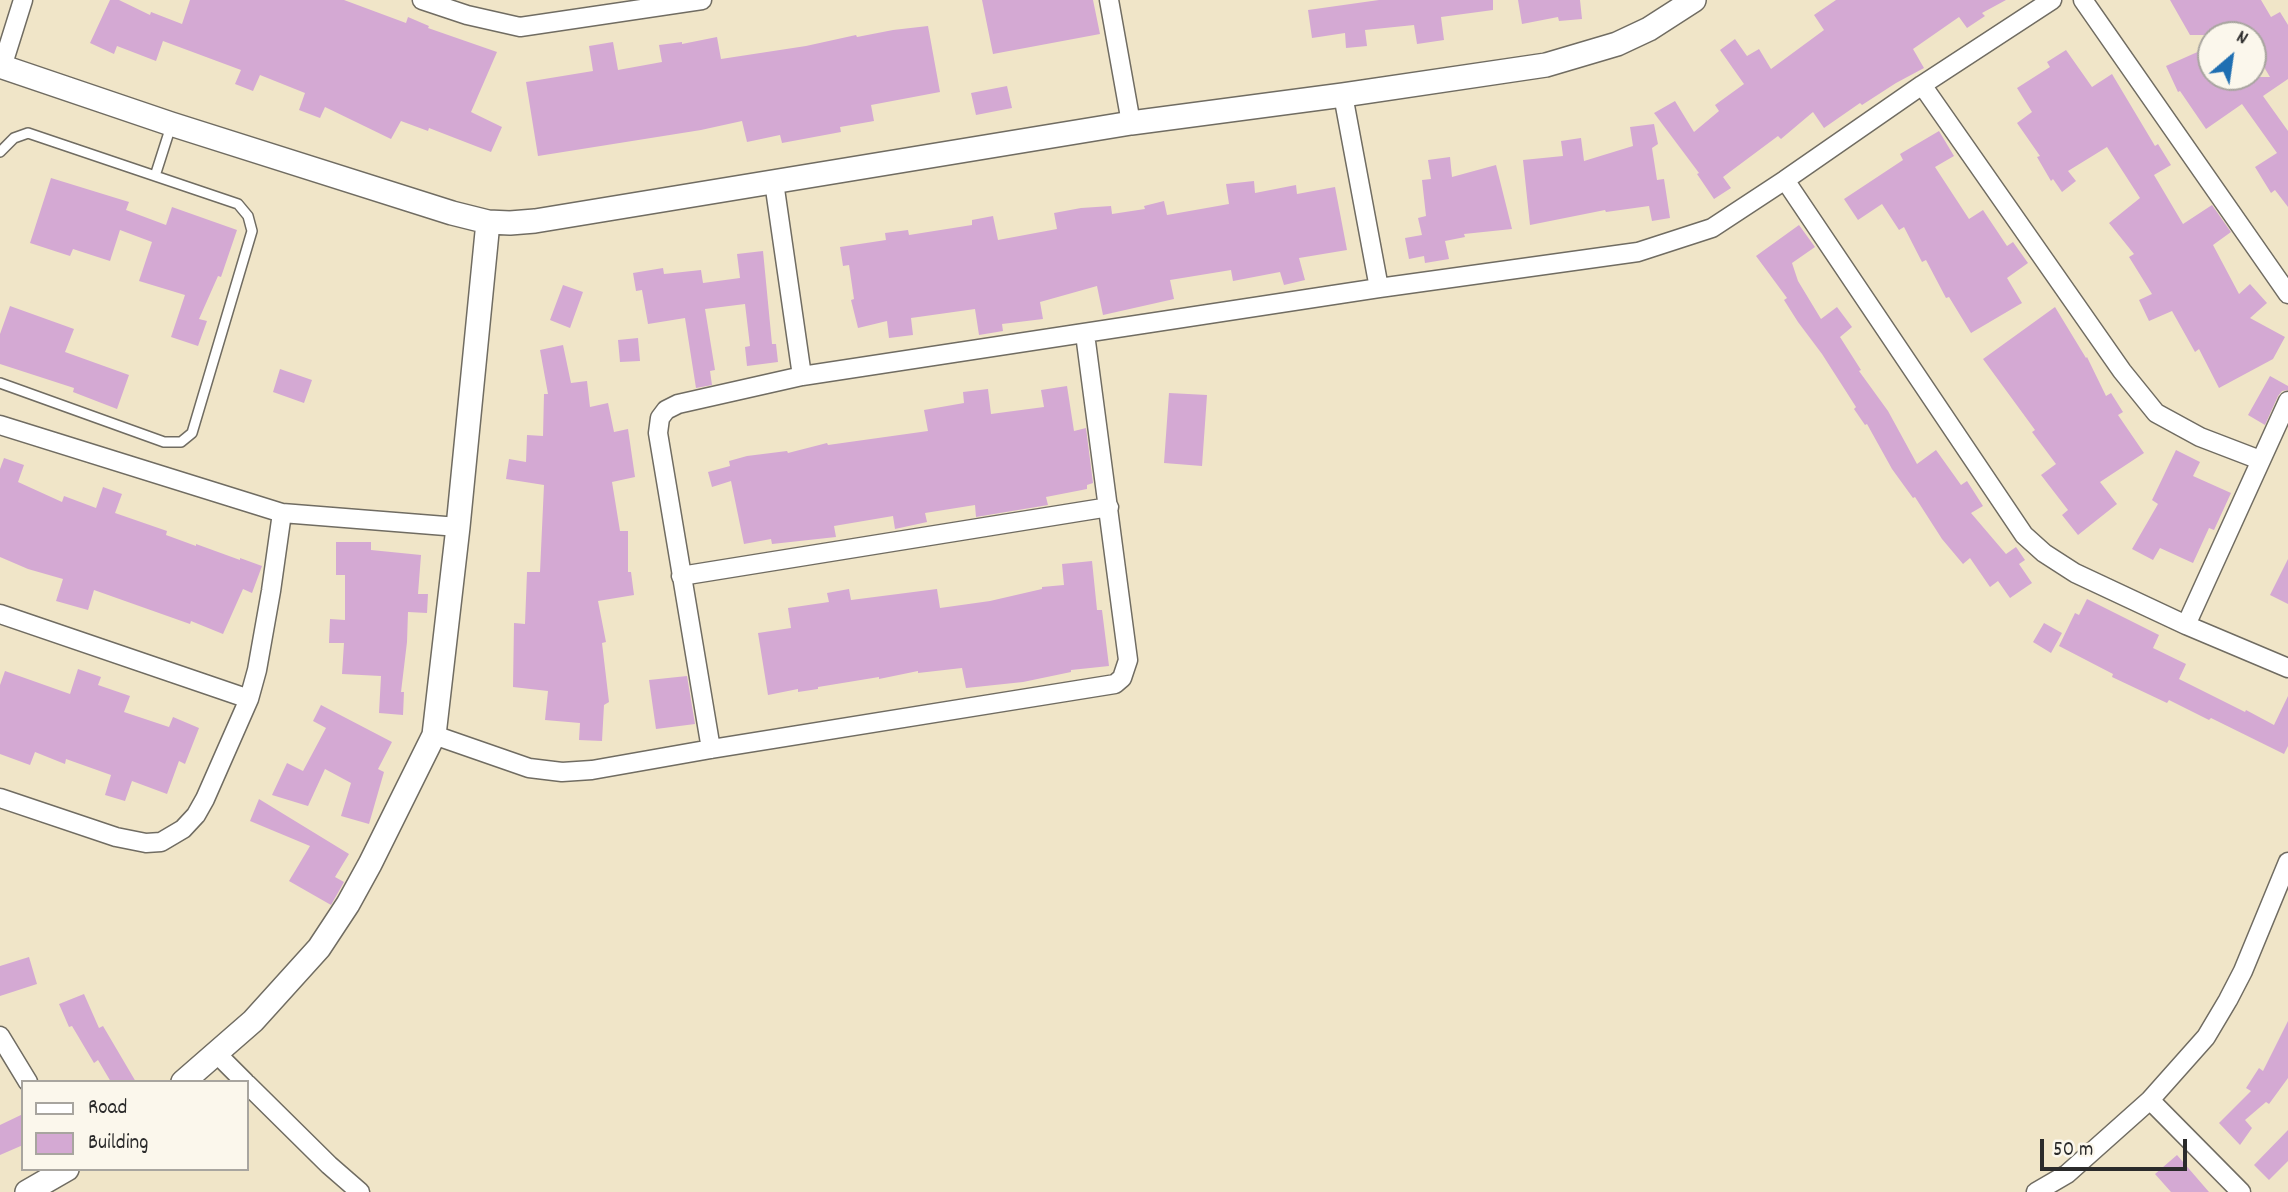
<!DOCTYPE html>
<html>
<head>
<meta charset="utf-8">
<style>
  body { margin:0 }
  #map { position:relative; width:2288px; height:1192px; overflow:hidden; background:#f0e5c8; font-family:Dekko,sans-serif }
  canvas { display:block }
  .legend { position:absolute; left:21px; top:1080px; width:228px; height:91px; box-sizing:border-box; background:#fbf7ec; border:2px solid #a8a59f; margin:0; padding:9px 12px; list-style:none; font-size:21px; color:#2b2b2b }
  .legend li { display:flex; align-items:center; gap:14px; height:35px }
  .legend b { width:35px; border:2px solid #a8a59f }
  .north { position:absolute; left:2197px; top:21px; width:70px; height:70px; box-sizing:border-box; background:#fbf7ec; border:2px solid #a8a59f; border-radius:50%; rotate:29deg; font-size:19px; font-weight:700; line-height:28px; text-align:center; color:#2b2b2b }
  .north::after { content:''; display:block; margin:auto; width:24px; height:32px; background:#1f6fb2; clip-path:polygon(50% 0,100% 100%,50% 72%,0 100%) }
  .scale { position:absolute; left:2040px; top:1139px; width:147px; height:32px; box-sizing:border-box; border:4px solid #2b2b2b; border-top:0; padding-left:9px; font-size:21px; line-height:24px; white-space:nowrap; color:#2b2b2b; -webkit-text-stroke:5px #fbf7ec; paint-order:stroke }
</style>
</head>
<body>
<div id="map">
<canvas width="2288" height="1192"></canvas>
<ul class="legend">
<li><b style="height:9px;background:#fff"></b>Road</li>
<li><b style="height:19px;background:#d4a9d3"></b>Building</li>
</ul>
<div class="north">N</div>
<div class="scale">50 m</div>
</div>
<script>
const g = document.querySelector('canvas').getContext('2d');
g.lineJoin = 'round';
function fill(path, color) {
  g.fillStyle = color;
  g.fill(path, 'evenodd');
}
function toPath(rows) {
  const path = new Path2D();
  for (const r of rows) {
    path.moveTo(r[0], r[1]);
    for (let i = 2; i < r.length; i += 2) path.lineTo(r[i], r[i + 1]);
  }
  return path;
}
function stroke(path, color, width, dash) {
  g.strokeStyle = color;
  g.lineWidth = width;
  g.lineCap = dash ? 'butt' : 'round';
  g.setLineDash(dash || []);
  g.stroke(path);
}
const building = toPath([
  [110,0,119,0,150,15,151,12,182,24,190,0,344,0,406,23,408,17,429,26,428,28,497,52,471,112,502,127,491,152,429,128,428,131,401,121,391,139,325,107,320,118,299,110,305,93,260,75,253,91,235,84,241,70,163,41,156,61,117,46,114,54,90,43],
  [982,0,1093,0,1100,34,993,54],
  [1379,0,1493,0,1493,10,1441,17,1444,40,1417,44,1414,25,1365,30,1367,46,1346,48,1345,33,1312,38,1308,10],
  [1518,0,1580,0,1582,19,1559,21,1558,17,1522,24],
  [1836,0,2006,0,1982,13,1985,16,1967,28,1959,17,1913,49,1924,68,1896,83,1862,105,1860,103,1824,128,1813,112,1781,139,1778,136,1723,177,1731,188,1714,199,1697,174,1699,173,1654,113,1675,101,1694,132,1719,111,1715,105,1744,84,1720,50,1735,39,1747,56,1759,49,1771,69,1824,30,1814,15],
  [2170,0,2261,0,2271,17,2280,12,2288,25,2288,79,2263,96,2288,131,2288,207,2275,190,2271,193,2255,167,2277,153,2242,104,2206,129,2180,91,2178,92,2166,66,2211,46,2211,77,2270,77,2253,49,2253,35,2190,35],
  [928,26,940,92,871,105,874,121,840,127,841,132,782,143,780,135,747,142,742,121,701,130,538,156,526,82,593,71,589,46,613,42,618,70,662,62,659,45,682,42,682,44,717,37,721,59,806,46,856,35,857,37,893,30],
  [2066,50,2092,87,2112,74,2155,146,2158,144,2171,165,2154,175,2183,224,2212,205,2231,232,2213,245,2239,294,2250,284,2267,303,2250,318,2285,337,2273,359,2219,388,2199,349,2195,352,2172,311,2149,321,2139,300,2152,294,2129,257,2134,254,2109,223,2140,198,2107,147,2068,171,2076,181,2062,192,2053,179,2051,181,2037,157,2040,156,2017,123,2032,112,2017,88,2050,67,2047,62],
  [1007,86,1012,108,976,115,971,93],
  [1654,124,1658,144,1652,148,1657,180,1664,179,1670,218,1652,221,1649,206,1606,212,1605,210,1530,225,1523,160,1563,156,1561,141,1581,138,1584,161,1633,146,1630,127],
  [1939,131,1954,156,1935,167,1969,219,1983,210,2007,246,2013,242,2028,263,2007,278,2022,303,1971,333,1949,297,1946,298,1926,260,1922,262,1904,227,1899,230,1882,204,1858,220,1844,199,1903,160,1900,154],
  [1450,157,1452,177,1496,165,1512,229,1464,234,1465,237,1445,241,1449,259,1425,263,1424,256,1409,259,1405,238,1422,235,1418,218,1426,216,1422,180,1431,179,1428,160],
  [51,178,129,202,126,210,166,225,172,207,237,230,221,277,218,276,199,319,207,321,198,346,171,337,185,295,139,281,152,242,120,230,110,261,73,249,70,256,30,243],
  [1254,181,1255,193,1296,185,1297,194,1335,187,1347,250,1299,258,1305,280,1284,285,1280,272,1233,281,1231,270,1170,280,1174,299,1103,315,1097,286,1040,302,1043,319,1002,324,1003,331,979,335,975,309,911,318,913,335,889,338,887,321,858,328,851,300,854,299,849,265,843,266,840,247,886,240,885,233,908,230,909,235,972,225,972,220,993,216,998,240,1057,229,1054,213,1081,208,1111,206,1112,214,1145,209,1144,206,1164,201,1167,215,1229,204,1226,184],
  [1799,225,1815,247,1792,263,1798,281,1821,319,1837,307,1852,327,1840,337,1861,370,1859,371,1888,411,1917,464,1936,450,1961,485,1967,481,1983,506,1971,513,2006,554,2016,547,2025,560,2019,564,2032,583,2010,598,1998,581,1990,587,1970,558,1963,564,1942,539,1915,497,1913,498,1892,469,1867,424,1865,425,1854,409,1856,407,1822,354,1798,322,1784,300,1787,298,1756,256],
  [763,251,772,344,776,344,778,362,747,366,745,347,750,346,745,304,705,309,715,370,710,371,712,385,696,388,685,318,648,324,642,290,636,291,633,273,663,268,664,274,701,270,703,283,740,278,737,254],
  [563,285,583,292,570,328,550,320],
  [10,306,74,329,65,352,129,375,117,409,73,392,74,388,0,364,0,334],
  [2055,307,2086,358,2087,357,2106,396,2111,393,2123,412,2118,415,2144,453,2100,482,2117,504,2078,535,2062,515,2068,510,2041,475,2056,464,2032,432,2035,430,1983,359],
  [638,338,640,361,620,362,618,340],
  [563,345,571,383,587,381,590,407,608,403,614,432,628,429,635,477,612,482,620,531,628,531,628,572,631,572,634,595,598,601,606,642,602,643,609,702,604,705,602,741,579,740,580,723,545,720,548,691,513,687,514,623,525,624,527,572,540,572,544,485,506,479,509,459,526,462,527,435,543,436,544,394,548,394,540,350],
  [280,369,312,380,304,403,273,392],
  [2270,376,2288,386,2288,390,2282,391,2278,396,2265,425,2248,415],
  [1067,386,1074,431,1086,428,1093,483,1087,485,1087,489,1046,497,1048,505,976,517,975,505,925,513,927,522,895,529,893,516,834,526,836,537,772,544,771,539,744,544,731,481,712,487,708,472,730,466,729,461,747,456,787,451,788,453,827,443,828,445,928,431,924,410,964,403,963,392,988,389,991,414,1044,407,1041,390],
  [1169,393,1207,395,1202,466,1164,463],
  [2176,450,2200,462,2193,476,2231,493,2214,530,2209,528,2193,563,2160,548,2153,560,2132,549,2158,504,2152,500],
  [4,458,24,465,18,482,62,502,64,496,96,508,103,487,122,494,115,513,167,531,166,535,196,546,196,544,240,560,240,558,262,566,252,593,243,589,223,634,191,621,190,624,94,590,88,610,56,601,63,579,28,569,0,557,0,469],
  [336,542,371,542,371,550,421,555,418,594,428,594,427,613,408,612,407,642,401,692,404,692,403,715,379,713,381,676,342,674,344,643,329,643,330,619,345,620,345,575,336,575],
  [2288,559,2288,604,2270,595],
  [1092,561,1097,610,1102,610,1109,666,1071,670,1071,672,1023,682,966,688,962,668,918,673,918,671,879,679,879,677,818,687,818,689,798,692,798,689,768,695,758,633,791,628,788,608,829,602,827,593,849,589,851,600,937,589,940,608,990,601,1042,589,1042,587,1064,585,1062,564],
  [2087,599,2159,635,2153,648,2186,664,2179,679,2245,712,2246,710,2274,725,2288,696,2288,746,2284,754,2211,718,2209,720,2169,700,2167,703,2112,677,2113,674,2059,646,2075,613,2079,615],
  [2044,623,2062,633,2051,653,2033,642],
  [78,669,101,677,98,685,130,696,124,712,169,727,173,717,199,728,185,764,179,761,167,794,132,781,125,801,105,795,111,775,66,759,65,764,35,752,30,765,0,754,0,685,5,671,70,694],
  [687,676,695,724,656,729,649,680],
  [321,705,392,742,378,769,384,772,369,824,341,816,351,783,325,769,308,806,272,795,287,763,303,771,326,728,313,721],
  [259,799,349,854,335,877,344,882,331,905,289,881,310,846,250,821],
  [29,957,37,984,0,996,0,966],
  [84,994,99,1028,103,1026,136,1082,111,1082,98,1060,94,1063,72,1026,69,1027,59,1004],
  [2288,1021,2288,1078,2269,1104,2266,1102,2245,1120,2252,1128,2240,1145,2219,1123,2251,1091,2246,1088,2259,1068,2263,1071],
  [23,1114,23,1145,0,1155,0,1125],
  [2288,1130,2288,1161,2269,1180,2254,1165],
  [2177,1155,2209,1192,2171,1192,2155,1174]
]);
const service = toPath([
  [0,152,14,138,28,133,238,204,248,216,252,231,192,433,181,442,164,442,0,383],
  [155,176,171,126]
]);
const minor = toPath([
  [422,0,467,15,520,27,702,0],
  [1109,0,1131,123],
  [2083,0,2288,294],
  [2,67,23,0],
  [1922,85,2122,371,2156,413,2200,437,2260,460],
  [1343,95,1379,288],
  [1785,180,2024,535,2044,553,2075,573,2186,625,2288,668],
  [774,182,802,376],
  [0,425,282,513,458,527],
  [681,576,1109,507],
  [0,614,249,699],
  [2186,625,2288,401],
  [434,735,529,768,562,772,592,770,711,749,1115,684,1122,678,1128,660,1085,334],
  [711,749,658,433,660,418,666,410,678,404,802,376,1379,288,1638,252,1712,228,1785,180,1922,85,2052,0],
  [0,798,116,837,146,843,161,842,183,829,196,815,205,799,249,699,257,670,271,591,282,513],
  [0,1036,28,1082],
  [215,1052,245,1082],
  [247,1084,329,1165,360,1192],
  [2150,1100,2241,1192],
  [2036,1192,2067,1174,2150,1100,2206,1037,2228,1000,2243,971,2288,862]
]);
const tertiary = toPath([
  [0,66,171,124,452,213,488,222,510,223,535,221,1131,123,1343,95,1546,65,1617,44,1649,29,1694,0],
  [183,1082,253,1021,319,948,348,904,370,864,434,735,458,527,488,222],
  [27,1192,67,1169]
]);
fill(building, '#d4a9d3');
stroke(service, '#706c62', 12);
stroke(minor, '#706c62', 21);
stroke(tertiary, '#706c62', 26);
stroke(service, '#fff', 9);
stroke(minor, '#fff', 18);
stroke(tertiary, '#fff', 23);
</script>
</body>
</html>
